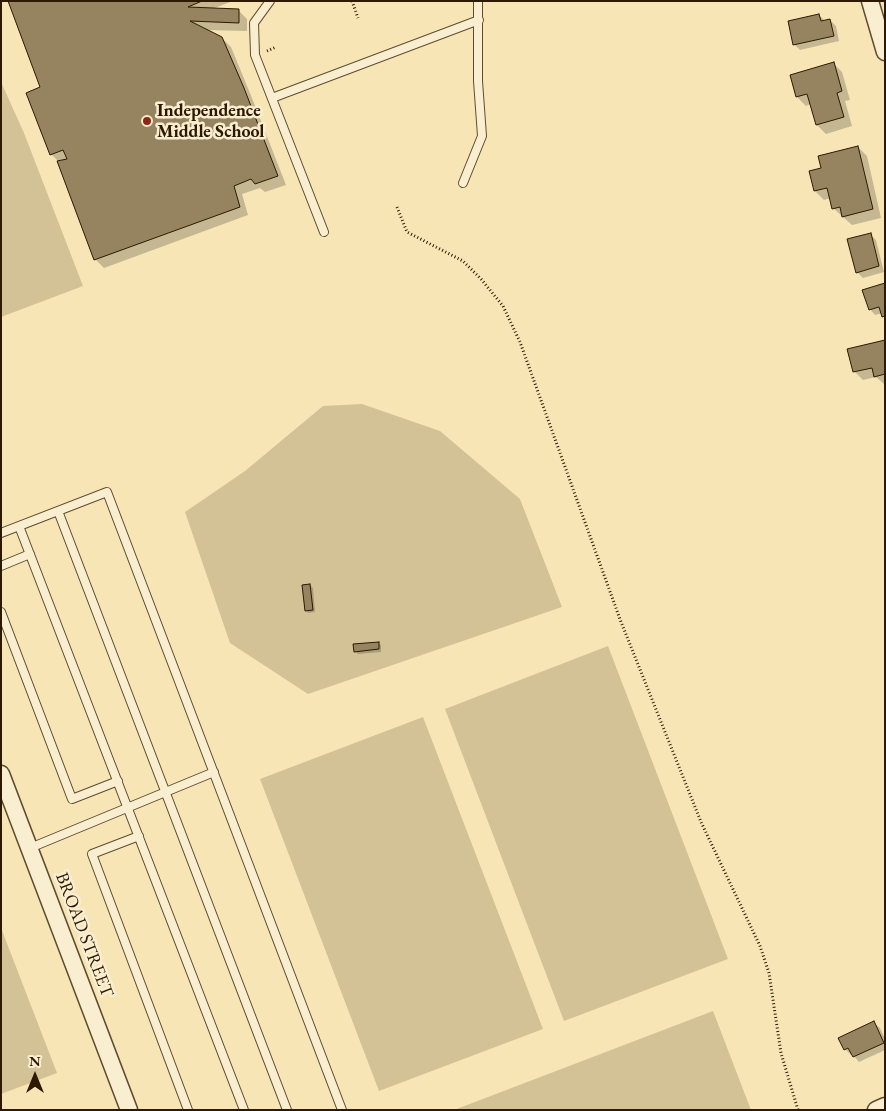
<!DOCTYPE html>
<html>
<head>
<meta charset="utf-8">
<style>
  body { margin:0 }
  #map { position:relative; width:886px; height:1111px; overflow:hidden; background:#f7e5b6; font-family:"EB Garamond",serif }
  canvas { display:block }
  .frame { position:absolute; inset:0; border:2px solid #2c1900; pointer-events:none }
  .north { position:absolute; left:10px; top:1051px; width:50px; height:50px; -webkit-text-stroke:4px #faeed0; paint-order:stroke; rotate:0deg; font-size:14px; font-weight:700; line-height:20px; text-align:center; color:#2c1900 }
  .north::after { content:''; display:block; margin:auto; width:18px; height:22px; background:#2c1900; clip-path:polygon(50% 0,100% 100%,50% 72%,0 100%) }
</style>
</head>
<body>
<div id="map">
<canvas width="886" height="1111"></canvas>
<div class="frame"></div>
<div class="north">N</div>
</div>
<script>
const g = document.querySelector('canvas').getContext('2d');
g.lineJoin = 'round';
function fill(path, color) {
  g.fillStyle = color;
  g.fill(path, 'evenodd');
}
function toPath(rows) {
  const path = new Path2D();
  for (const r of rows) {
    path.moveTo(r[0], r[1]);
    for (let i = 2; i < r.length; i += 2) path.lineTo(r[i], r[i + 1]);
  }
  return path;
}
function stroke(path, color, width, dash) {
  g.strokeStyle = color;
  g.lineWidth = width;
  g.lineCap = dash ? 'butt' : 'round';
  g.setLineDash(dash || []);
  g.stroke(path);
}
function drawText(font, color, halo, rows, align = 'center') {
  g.font = font + ' "EB Garamond",serif';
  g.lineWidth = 5;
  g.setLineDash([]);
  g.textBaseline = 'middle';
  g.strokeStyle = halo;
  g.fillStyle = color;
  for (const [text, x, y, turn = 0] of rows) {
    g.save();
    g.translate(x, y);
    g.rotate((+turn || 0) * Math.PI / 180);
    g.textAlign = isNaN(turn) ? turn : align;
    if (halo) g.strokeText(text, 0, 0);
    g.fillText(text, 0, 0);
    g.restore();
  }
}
const green = toPath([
  [1,82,24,133,83,286,1,317],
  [362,404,440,431,520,499,562,607,308,694,230,643,185,512,245,471,323,406],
  [608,646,728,959,564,1021,445,709],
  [423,717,543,1029,379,1091,260,779],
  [1,928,57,1073,1,1094],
  [713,1011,751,1110,454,1110]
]);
const shadow = toPath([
  [10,1,233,1,212,9,238,10,247,19,247,31,204,30,222,38,231,47,252,98,286,185,265,192,260,188,242,194,248,215,104,268,95,259,59,162,51,154,42,88],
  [819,15,825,21,830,20,836,26,839,41,800,50,794,44],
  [834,64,842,72,850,100,845,101,852,126,826,134,817,125,811,104,806,106,797,97,791,76],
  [858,147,867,156,881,218,852,225,833,208,831,198,824,200,815,191,810,172,822,169],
  [870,234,876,240,884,272,863,278,857,272],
  [885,284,885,317,883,313,875,315,870,309],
  [885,341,885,385,876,377,863,380,854,371],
  [310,585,313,588,315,612,308,613,306,610],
  [378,643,381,645,381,652,358,654,355,651],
  [874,1023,880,1028,885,1039,885,1050,859,1062,852,1054,851,1055,845,1049]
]);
const building = toPath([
  [8,1,202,1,188,7,239,9,239,23,190,21,222,37,244,88,278,176,255,184,251,179,234,186,240,207,94,260,57,161,67,159,63,150,50,155,26,93,40,87,8,1],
  [819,14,821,21,830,19,834,36,793,45,788,21,819,14],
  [834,62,842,91,837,93,844,117,816,125,807,94,796,97,790,75,834,62],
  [858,146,873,209,842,217,840,207,832,209,827,188,814,191,809,171,821,168,818,156,858,146],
  [871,233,879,266,856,273,847,239,871,233],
  [885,283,885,316,882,317,879,307,869,310,862,290,885,283],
  [885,340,885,374,874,377,872,368,853,372,847,349,885,340],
  [310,584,313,610,305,611,302,585,310,584],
  [379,642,379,649,354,652,353,644,379,642],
  [874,1021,884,1043,853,1057,848,1048,844,1050,838,1038,874,1021]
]);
const path = toPath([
  [352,1,358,18],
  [267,51,276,47],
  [397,207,407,232,463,261,481,279,503,306,520,342,621,622,701,822,760,946,769,973,781,1053,798,1110]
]);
const lane = toPath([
  [270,1,254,23,255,55,324,232],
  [272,98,479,20],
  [463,183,482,136,478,81,478,1],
  [58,511,287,1110],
  [19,526,244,1110],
  [1,533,107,492,342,1110],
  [1,566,30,554],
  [1,612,72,799,118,781],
  [139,836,92,854,188,1110],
  [30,848,214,772]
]);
const street = toPath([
  [870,1,885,52],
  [1,774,129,1110],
  [876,1110,885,1106]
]);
const markers = [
  [147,121,5,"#8f2418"]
];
const poiNames = [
  ["Independence",157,111],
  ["Middle School",157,132]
];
const streetNames = [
  ["BROAD STREET",84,935,69]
];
fill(green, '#d4c297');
fill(shadow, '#0003');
fill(building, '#96835f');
stroke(building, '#2c1900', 1);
stroke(lane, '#5f4c2e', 10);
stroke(street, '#5f4c2e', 19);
stroke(path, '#2c1900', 3, [1, 2.5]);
stroke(lane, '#faeed0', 8);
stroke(street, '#faeed0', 16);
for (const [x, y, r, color] of markers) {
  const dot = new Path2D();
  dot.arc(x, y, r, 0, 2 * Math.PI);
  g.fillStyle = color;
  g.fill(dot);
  stroke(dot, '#faeed0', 2);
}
drawText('bold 18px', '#2c1900', '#faeed0', poiNames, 'left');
drawText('18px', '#2c1900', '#faeed0', streetNames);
</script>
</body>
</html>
